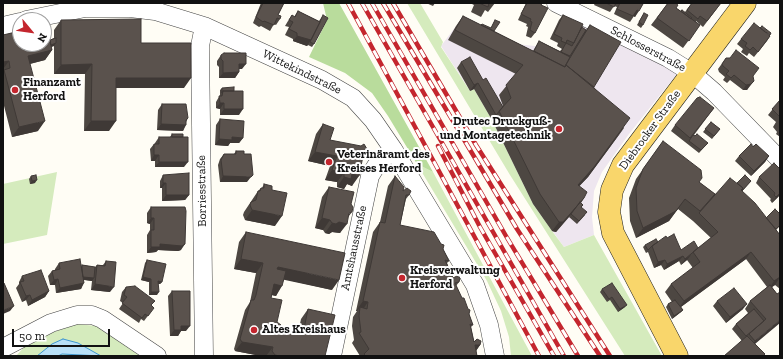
<!DOCTYPE html>
<html>
<head>
<meta charset="utf-8">
<style>
  body { margin:0 }
  #map { position:relative; width:783px; height:359px; overflow:hidden; background:#fffdf5; font-family:"Zilla Slab",serif }
  canvas { display:block }
  .frame { position:absolute; inset:0; border:4px solid #111; pointer-events:none }
  .north { position:absolute; left:12px; top:12px; width:40px; height:40px; box-sizing:border-box; background:#fff; border:1px solid #a0a0a0; border-radius:50%; rotate:119deg; font-size:11px; font-weight:700; line-height:16px; text-align:center; color:#111 }
  .north::after { content:''; display:block; margin:auto; width:14px; height:18px; background:#c4262e; clip-path:polygon(50% 0,100% 100%,50% 72%,0 100%) }
  .scale { position:absolute; left:12px; top:329px; width:98px; height:18px; box-sizing:border-box; border:2px solid #111; border-top:0; padding-left:5px; font-size:12px; line-height:14px; white-space:nowrap; color:#111; -webkit-text-stroke:3px #fff; paint-order:stroke }
</style>
</head>
<body>
<div id="map">
<canvas width="783" height="359"></canvas>
<div class="frame"></div>
<div class="north">N</div>
<div class="scale">50 m</div>
</div>
<script>
const g = document.querySelector('canvas').getContext('2d');
g.lineJoin = 'round';
function fill(path, color) {
  g.fillStyle = color;
  g.fill(path, 'evenodd');
}
function toPath(rows) {
  const path = new Path2D();
  for (const r of rows) {
    path.moveTo(r[0], r[1]);
    for (let i = 2; i < r.length; i += 2) path.lineTo(r[i], r[i + 1]);
  }
  return path;
}
function stroke(path, color, width, dash) {
  g.strokeStyle = color;
  g.lineWidth = width;
  g.lineCap = dash ? 'butt' : 'round';
  g.setLineDash(dash || []);
  g.stroke(path);
}
function drawText(font, color, halo, rows, align = 'center') {
  g.font = font + ' "Zilla Slab",serif';
  g.lineWidth = 4;
  g.setLineDash([]);
  g.textBaseline = 'middle';
  g.strokeStyle = halo;
  g.fillStyle = color;
  for (const [text, x, y, turn = 0] of rows) {
    g.save();
    g.translate(x, y);
    g.rotate((+turn || 0) * Math.PI / 180);
    g.textAlign = isNaN(turn) ? turn : align;
    if (halo) g.strokeText(text, 0, 0);
    g.fillText(text, 0, 0);
    g.restore();
  }
}
const industrial = toPath([
  [583,25,680,70,629,134,602,172,594,191,592,217,594,235,564,247,533,204,492,120,474,89,470,91,441,46,456,26,489,41,535,46,557,57]
]);
const green = toPath([
  [407,3,420,3,443,42,441,47,470,91,474,89,492,120,533,204,552,231,564,247,594,235,662,356,625,356,510,175],
  [417,164,433,172,532,356,511,356,509,337,501,311,487,281],
  [57,172,47,235,3,244,3,184],
  [76,324,97,326,141,356,16,356,27,344,48,334]
]);
const forest = toPath([
  [323,3,339,3,433,172,417,164,388,116,372,93,345,73,309,57,327,20]
]);
const water = toPath([
  [63,339,78,343,101,356,62,354,58,356,37,356,52,344,63,339]
]);
const minor = toPath([
  [556,3,668,58,692,73,714,92,780,160],
  [26,20,85,8,130,8,155,11,204,26,322,80,353,98,373,120,393,149,475,285,489,325,495,356],
  [3,26,20,22],
  [3,348,51,323,77,315,92,315,102,319,157,356],
  [204,356,200,46,204,26],
  [332,356,370,176,376,166,393,149]
]);
const major = toPath([
  [677,356,613,233,609,212,612,190,623,165,745,3]
]);
const rail = toPath([
  [348,3,539,356],
  [362,3,564,356],
  [372,3,506,236,578,356],
  [383,3,517,229,600,356],
  [393,3,476,145,610,356],
  [438,146,480,227,554,356]
]);
const wall = toPath([
  [261,3,284,3,278,15,280,19,276,25,274,24,270,31,261,26,259,27,253,23],
  [426,3,435,3,433,6],
  [470,3,495,3,488,12,485,10,481,17,471,12,474,5],
  [526,3,542,3,535,33,531,38,526,36,528,27,526,26,527,24,518,20],
  [595,3,641,3,635,17,634,16,630,22,614,14,617,7,614,6,610,12,594,5],
  [668,3,681,11,685,12,692,3,721,3,703,27,696,21,696,22,700,25,683,48,651,25],
  [298,11,319,21,323,15,314,44,312,47,308,45,307,46,293,41,293,39,285,35,289,27,285,26,288,21,292,15,294,17],
  [644,13,643,25,641,28,637,25],
  [563,15,586,30,590,25,594,87,624,128,588,177,579,186,584,198,581,203,581,207,585,215,577,224,569,217,570,216,556,232,552,231,533,204,492,120,474,89,470,91,457,68,461,62,483,80,503,107,503,106,499,95,516,74,448,40,456,26,463,16,481,25,491,28,495,20,494,31,533,51,539,41,560,51,562,49,557,46,558,43,550,39,559,20],
  [61,20,141,43,184,88,116,88,109,131,84,131,85,74,54,74,54,46,51,47,52,50,45,60,30,64,38,131,12,137,3,102,3,35,50,40,54,38,54,30],
  [770,35,770,36,767,41,754,57,749,53,747,56,741,52,743,49,737,44,741,39],
  [221,55,242,69,239,69,239,72,235,78,219,78,219,67,217,65,217,61],
  [726,58,753,77,747,90,743,90,730,80,727,83,723,80,725,77,719,72,718,69],
  [222,88,234,91,239,115,220,115,220,109,216,108,216,102,220,95,220,90],
  [780,100,780,137,776,134,777,132,773,127,776,122,768,115],
  [162,104,186,121,183,131,157,130,158,110],
  [714,108,694,135,708,143,699,153,671,131,675,125],
  [220,119,243,138,239,143,230,143,228,146,215,145,216,125],
  [711,122,720,129,712,139,703,132],
  [323,124,330,140,364,154,352,186,347,184,344,189,337,187,337,182,325,180,330,166,308,161,316,134],
  [172,134,184,167,155,167,155,161,151,161,150,149,154,144,155,144,155,143,159,137,170,137],
  [663,141,699,182,715,194,737,183,751,181,742,191,766,218,780,214,780,226,776,230,780,235,780,289,775,285,772,287,777,294,755,344,765,354,764,356,724,356,742,341,732,329,736,324,748,313,745,309,750,301,767,287,746,259,681,307,683,310,681,312,672,319,666,307,668,304,672,302,665,292,671,284,693,268,687,260,681,265,679,261,664,270,661,265,654,268,648,252,646,253,643,247,645,245,658,242,667,238,681,250,698,248,711,238,693,221,678,209,669,221,636,238,630,221,629,198,636,179],
  [753,147,769,156,765,162,751,176,735,161,739,156],
  [236,151,244,154,247,182,220,182,218,165,220,159,224,154,234,154],
  [780,169,780,197,779,196,772,203,770,200,771,199,756,183,759,177],
  [163,175,189,195,185,200,162,201,162,188,160,188,160,181],
  [31,176,35,183,30,184,29,179],
  [395,176,403,191,409,195,406,199,400,225,443,249,449,261,447,263,453,278,459,282,456,286,469,314,473,325,471,327,474,342,480,345,476,351,477,356,360,356,352,343,354,340,352,326,353,317,357,311,356,311,373,232,380,222,388,186],
  [264,184,272,190,275,226,245,220,243,215,244,212,258,191,261,188,262,188],
  [329,187,348,217,340,233,332,232,329,234,325,233,323,230,315,228,322,197],
  [151,207,181,250,178,251,158,250,156,252,147,253,147,235,150,230,150,224,147,223,147,213],
  [246,232,332,290,284,279,276,296,272,295,271,298,277,322,280,329,298,333,301,319,308,309,325,356,261,356,235,351,234,349,245,310,250,302,256,273,234,269,239,242],
  [147,260,162,282,160,284,158,284,157,295,149,295,149,282,141,280,145,263],
  [106,261,110,292,91,290,92,281,84,280,81,289,56,293,55,285,50,285,48,276,52,271,55,270,55,269,59,263,81,267,82,265,95,267,97,265,103,265],
  [22,276,49,291,45,297,28,306,26,300,22,302,16,288,19,284,19,282],
  [126,287,151,306,150,313,144,321,141,319,139,323,119,309,123,303,120,301,122,292],
  [602,289,625,307,618,312,610,300,607,302,600,292],
  [172,291,186,331,181,331,178,336,170,336,168,296],
  [717,301,743,309,726,323,713,306]
]);
const shadedWall = toPath([
  [637,10,639,11,635,17,633,16],
  [297,36,311,40,307,46,293,41],
  [56,43,54,46,43,49,45,47],
  [52,50,45,60,21,66,28,56],
  [9,61,3,69,3,62],
  [92,64,85,74,54,74,61,65],
  [239,64,246,64,242,69,235,69],
  [239,72,235,78,219,78,223,73],
  [116,78,191,78,184,88,109,88],
  [754,81,747,90,743,90,746,85],
  [478,83,474,89,470,91,474,85],
  [220,103,224,103,220,109,216,108],
  [224,109,243,109,239,115,220,115],
  [188,118,185,124,186,125,183,131,157,130,161,124,186,120],
  [45,121,38,131,12,137,19,127],
  [91,121,116,121,109,131,84,131],
  [624,128,588,177,571,195,578,185],
  [232,137,243,138,239,143,230,143,228,146,215,145,219,139],
  [315,152,337,156,330,166,308,161],
  [154,155,159,155,155,161,151,161],
  [769,156,765,162,751,176,754,171],
  [159,162,188,162,184,167,155,167],
  [332,170,344,173,337,182,325,180],
  [352,174,359,176,352,186,347,184,344,189,337,187,344,177],
  [223,176,251,177,247,182,220,182],
  [37,180,35,183,30,184,32,181],
  [163,183,166,183,162,188,160,188],
  [780,193,779,196,772,203,776,197],
  [166,195,189,195,185,200,162,201],
  [584,198,577,207,556,232,552,231,559,222],
  [685,199,669,221,636,238,643,228],
  [252,210,282,216,275,226,245,220],
  [352,212,345,221,347,224,340,233,332,232,329,234,325,233,332,223],
  [151,218,154,218,150,224,147,223],
  [322,218,330,220,323,230,315,228],
  [160,244,185,244,181,250,178,251,158,250,156,252,147,253,151,247],
  [751,252,746,259,678,309,684,301],
  [691,255,687,260,681,265,685,259],
  [683,256,679,261,664,270,667,264],
  [241,259,263,263,256,273,234,269],
  [665,260,661,265,654,268,658,262],
  [278,267,339,280,332,290,271,277],
  [81,277,94,278,92,281,79,279],
  [143,277,151,279,149,282,141,280],
  [780,277,775,285,769,289,774,281],
  [58,279,55,285,50,285,54,280],
  [158,281,162,282,160,284,156,283],
  [84,283,81,289,56,293,60,288],
  [95,284,114,287,110,292,91,290],
  [274,284,282,286,276,296,267,294],
  [49,291,45,297,28,306,32,300],
  [151,292,159,292,157,295,149,295],
  [30,295,26,300,22,302,26,296],
  [363,301,368,302,361,312,360,307,357,311,356,311],
  [747,304,743,309,726,323,730,317],
  [627,305,625,307,618,312,620,309],
  [14,306,10,311,3,314,4,310],
  [683,310,681,312,672,319,674,316],
  [780,320,780,323,749,349,755,341],
  [181,326,190,326,186,331,181,331,178,336,170,336,174,330],
  [242,342,273,347,266,356,261,356,235,351],
  [475,345,480,345,473,355]
]);
const building = toPath([
  [263,3,284,3,278,15,281,16,280,19,277,18,274,25,264,21,263,22,256,17,263,3],
  [479,3,489,3,488,7,479,3],
  [527,3,542,3,541,5,548,8,535,33,530,30,532,22,530,21,531,19,521,14,527,3],
  [606,3,616,3,614,7,606,3],
  [620,3,641,3,643,4,639,11,637,10,633,16,617,9,620,3],
  [668,3,675,3,678,5,676,8,700,25,689,41,657,18,668,3],
  [692,3,721,3,707,21,700,16,698,19,687,10,692,3],
  [682,10,692,18,691,19,681,11,682,10],
  [298,11,320,22,311,40,297,36,297,33,289,29,293,22,289,20,292,15,295,17,298,11],
  [644,13,648,15,643,25,639,22,644,13],
  [323,15,328,18,314,44,310,42,320,22,323,15],
  [563,15,583,24,574,43,567,40,566,43,561,41,562,38,554,34,563,15],
  [463,16,565,67,566,65,630,118,594,167,578,185,587,192,584,198,563,222,559,222,540,194,499,111,511,98,506,85,523,65,455,30,463,16],
  [141,19,141,43,191,43,191,78,116,78,116,121,91,121,92,64,61,65,61,20,141,19],
  [495,20,500,22,494,31,481,25,482,24,491,28,495,20],
  [754,23,770,36,758,52,753,47,750,50,745,46,747,43,741,39,754,23],
  [46,24,52,50,28,56,45,121,19,127,4,70,10,68,9,61,3,62,3,35,20,31,20,44,44,44,44,25,46,24],
  [590,25,621,42,594,87,566,65,565,66,590,25],
  [762,26,771,33,770,35,760,28,762,26],
  [582,27,586,30,570,56,561,52,566,43,572,46,582,27],
  [56,38,56,43,51,45,50,40,56,38],
  [539,41,570,57,565,67,534,51,539,41],
  [736,50,759,68,753,76,754,81,751,84,746,85,734,75,731,78,726,74,729,71,723,66,722,64,726,58,730,58,736,50],
  [224,53,246,53,246,64,239,64,239,72,223,73,223,61,221,59,221,55,224,53],
  [470,57,483,80,486,78,503,107,496,115,478,83,474,85,461,62,470,57],
  [234,87,234,91,223,91,222,93,222,88,234,87],
  [223,91,243,91,243,109,224,109,224,103,220,103,219,96,222,96,223,91],
  [700,97,714,108,690,138,675,125,697,98,700,97],
  [780,100,780,117,772,109,780,100],
  [162,104,186,104,188,118,186,120,186,125,161,124,162,104],
  [220,119,244,121,243,138,232,137,232,140,219,139,220,119],
  [711,122,720,129,714,136,705,129,711,122],
  [323,124,334,128,330,140,361,146,364,144,367,149,364,151,359,176,352,174,351,179,344,177,344,173,332,170,337,156,315,152,323,124],
  [172,134,183,134,183,137,172,137,172,134],
  [697,134,708,143,701,150,689,141,693,135,695,136,697,134],
  [159,137,188,137,188,162,159,162,159,155,154,155,154,144,159,144,159,137],
  [663,141,701,170,702,178,699,182,715,194,700,211,685,199,676,211,643,228,637,211,636,188,643,169,663,141],
  [751,144,753,147,756,144,769,156,754,171,739,156,751,144],
  [236,151,244,151,244,154,251,154,253,175,251,177,223,176,221,160,224,154,236,154,236,151],
  [774,163,780,169,780,193,776,197,774,195,775,193,759,177,774,163],
  [189,173,189,195,166,195,166,183,163,183,163,175,189,173],
  [36,175,37,180,32,181,31,176,36,175],
  [745,175,751,181,742,191,743,188,737,183,745,175],
  [395,176,404,187,403,191,407,188,411,191,409,195,406,195,400,225,434,232,441,244,444,245,443,249,449,261,445,260,453,278,457,276,460,278,459,282,455,283,462,298,464,298,468,309,470,310,469,314,473,325,470,324,474,342,477,339,481,341,480,345,475,345,477,356,366,356,364,354,369,349,359,333,361,332,359,316,360,307,367,309,368,302,363,301,380,222,385,223,395,176],
  [730,178,743,188,741,190,755,203,780,235,780,277,774,281,751,252,684,301,671,284,700,262,693,252,718,232,699,213,730,178],
  [264,184,272,186,272,190,287,193,282,216,252,210,250,205,251,202,256,200,258,191,260,191,261,188,264,188,264,184],
  [329,187,354,192,351,204,353,207,352,212,349,213,347,224,339,222,336,224,332,223,330,220,322,218,329,187],
  [580,202,583,205,581,207,587,212,579,221,571,214,580,202],
  [151,207,185,207,186,211,185,244,182,246,160,244,160,247,151,247,151,230,154,230,154,218,151,218,151,207],
  [775,209,780,214,780,225,776,229,766,218,775,209],
  [246,232,345,253,339,280,278,267,277,269,286,271,282,286,274,284,271,298,282,300,277,322,281,325,280,329,303,334,308,309,335,315,325,356,280,356,275,355,272,351,273,347,242,342,240,339,251,300,254,300,256,295,263,263,241,259,246,232],
  [674,234,681,250,694,241,698,248,685,259,683,256,667,264,665,260,658,262,652,246,666,236,667,238,674,234],
  [656,239,658,242,652,246,648,250,645,245,656,239],
  [80,259,84,283,60,288,58,279,54,280,52,271,60,269,59,263,80,259],
  [147,260,166,264,162,282,158,281,159,292,151,292,151,279,143,277,147,260],
  [106,261,116,262,114,287,95,284,97,265,105,266,106,261],
  [82,265,95,267,94,278,83,277,82,269,82,265],
  [41,270,49,291,32,300,30,295,26,296,20,282,24,281,22,276,41,270],
  [3,283,4,283,14,306,4,310,3,311,3,283],
  [612,283,627,305,620,309,612,297,609,299,602,289,612,283],
  [770,285,777,294,780,292,780,320,755,341,749,334,766,319,750,301,770,285],
  [135,286,155,301,151,305,154,308,148,316,145,314,142,318,122,303,127,297,124,295,126,287,135,286],
  [734,288,747,304,730,317,717,301,734,288],
  [172,291,190,291,190,326,181,326,181,330,174,330,172,291],
  [675,300,683,310,674,316,668,304,675,300],
  [754,309,764,321,746,336,736,324,754,309],
  [747,336,765,354,763,356,724,356,747,336]
]);
const markers = [
  [15,90,4,"#c4262e"],
  [559,129,4,"#c4262e"],
  [329,162,4,"#c4262e"],
  [402,278,4,"#c4262e"],
  [254,330,4,"#c4262e"]
];
const streetNames = [
  ["Schlosserstraße",648,49,28],
  ["Wittekindstraße",302,72,26],
  ["Diebrocker Straße",650,130,-54],
  ["Borriesstraße",202,191,-91],
  ["Amtshausstraße",354,248,-78]
];
const poiNames = [
  ["Finanzamt",23,83],
  ["Herford",23,97],
  ["Drutec Druckguß-",551,122,"right"],
  ["und Montagetechnik",551,136,"right"],
  ["Veterinäramt des",337,155],
  ["Kreises Herford",337,169],
  ["Kreisverwaltung",410,271],
  ["Herford",410,285],
  ["Altes Kreishaus",262,330]
];
fill(industrial, '#eee6ef');
fill(green, '#d5ebbd');
fill(forest, '#b9dc9c');
fill(water, '#b9e0f7');
stroke(water, '#3f96cf', 1);
stroke(minor, '#444', 19);
stroke(major, '#222', 23);
stroke(minor, '#fff', 18);
stroke(major, '#f9d66b', 22);
stroke(rail, '#c4262e', 4.5);
stroke(rail, '#fff', 3, [9]);
fill(wall, '#4d4742');
fill(shadedWall, '#3f3936');
fill(building, '#5a524d');
stroke(building, '#3f3936', 1);
for (const [x, y, r, color] of markers) {
  const dot = new Path2D();
  dot.arc(x, y, r, 0, 2 * Math.PI);
  g.fillStyle = color;
  g.fill(dot);
  stroke(dot, '#fff', 1.5);
}
drawText('12px', '#111', '#fff', streetNames);
drawText('bold 12px', '#111', '#fff', poiNames, 'left');
</script>
</body>
</html>
